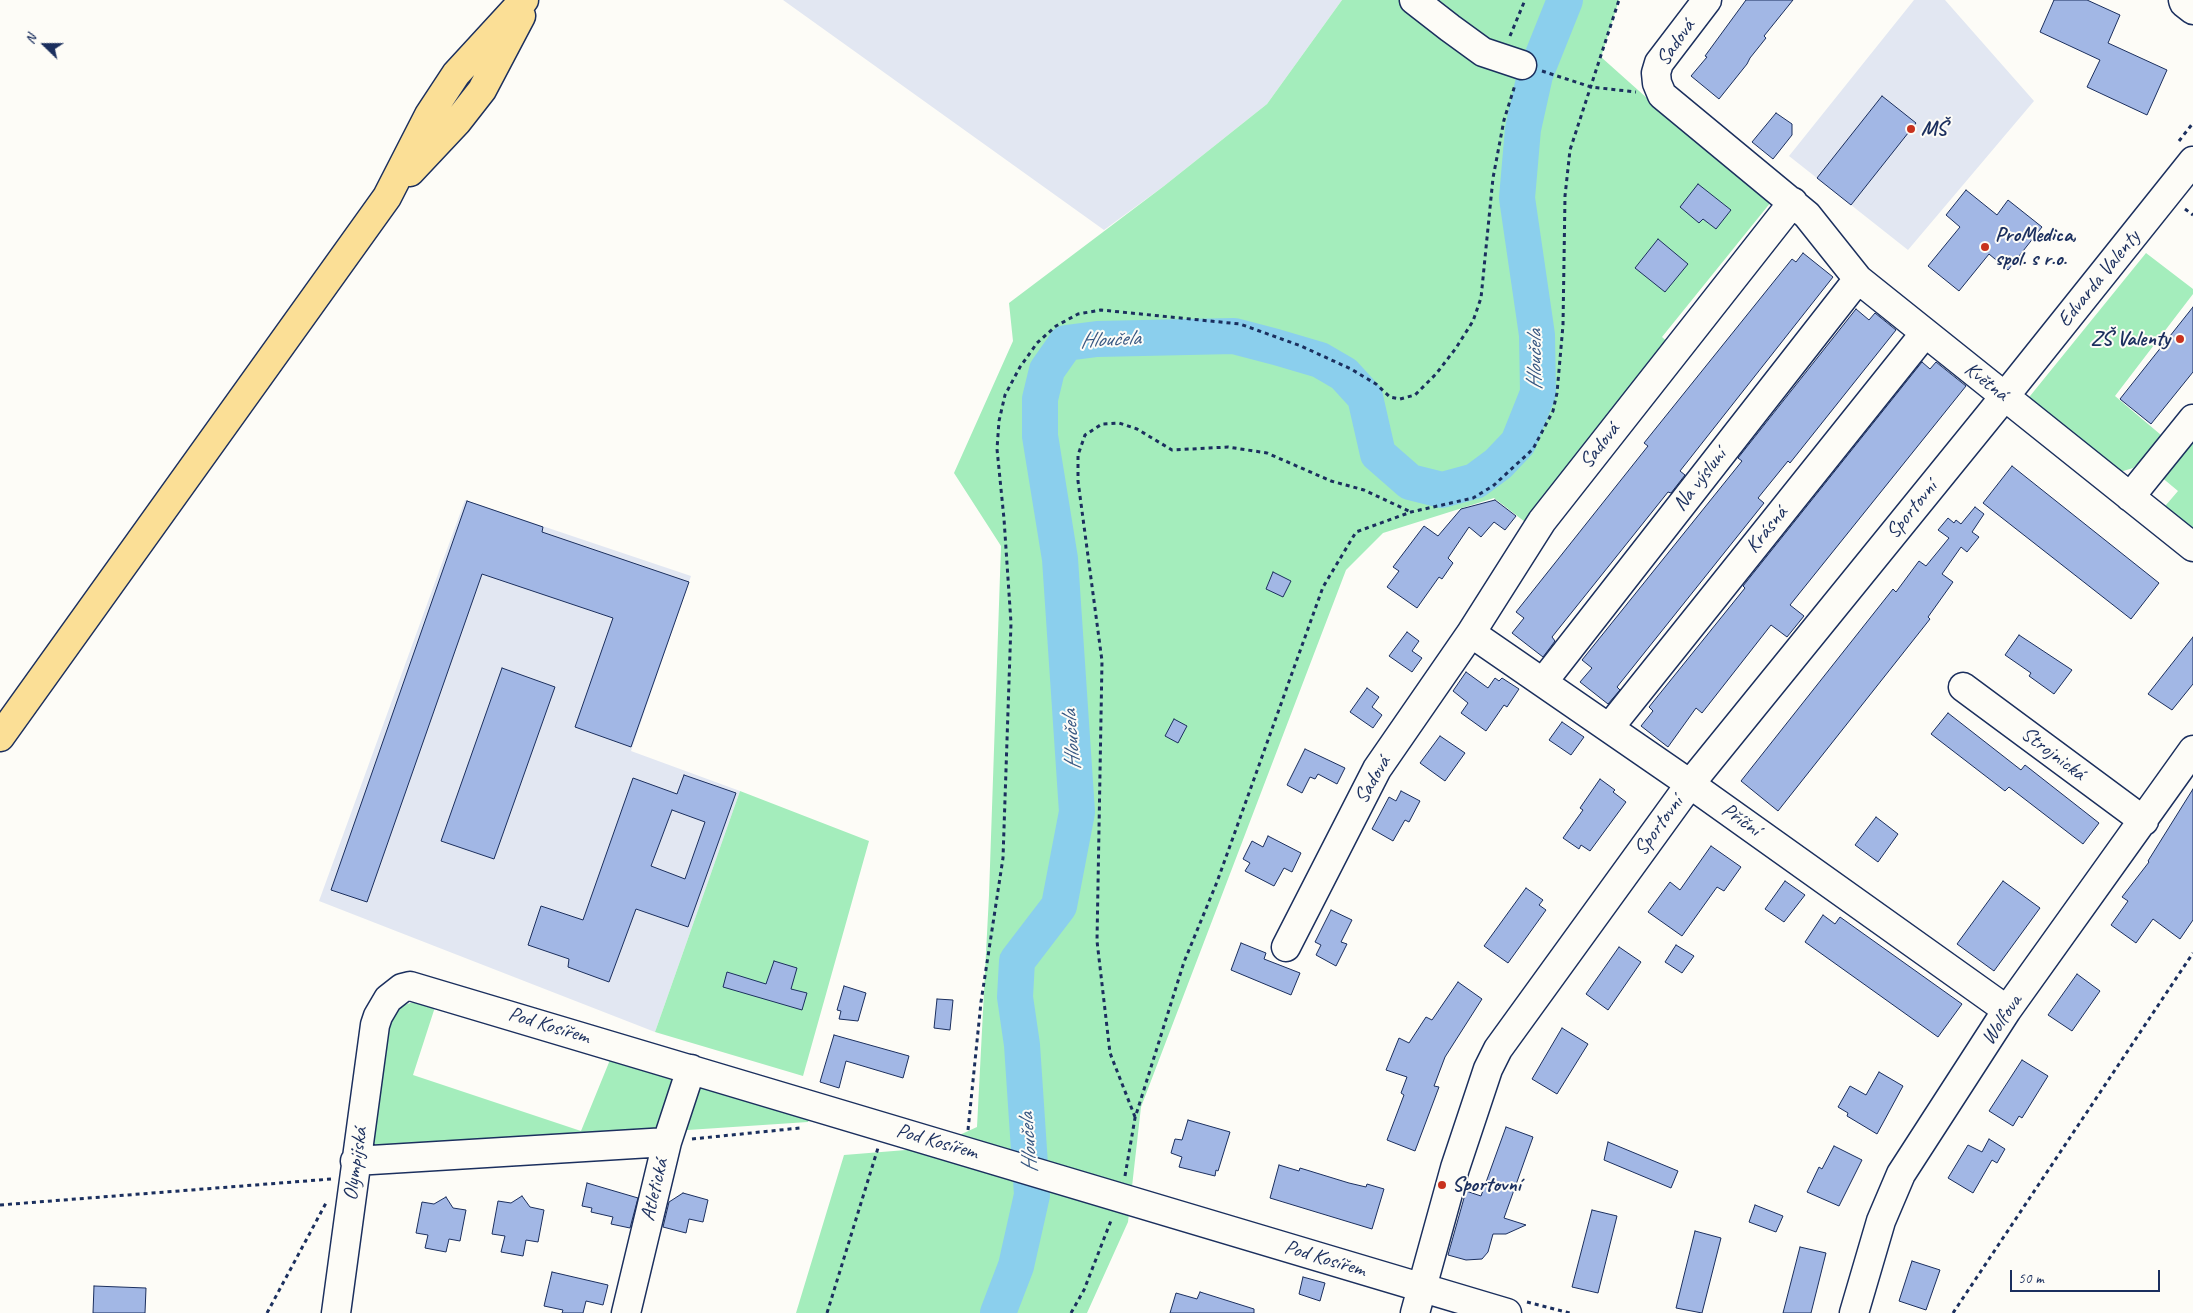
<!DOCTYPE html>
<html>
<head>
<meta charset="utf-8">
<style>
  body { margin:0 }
  #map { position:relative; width:2193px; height:1313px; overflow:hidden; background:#fdfcf7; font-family:Caveat,sans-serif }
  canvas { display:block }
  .north { position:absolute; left:20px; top:20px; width:50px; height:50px; -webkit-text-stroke:4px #fdfcf7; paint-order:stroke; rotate:292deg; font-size:14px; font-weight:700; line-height:20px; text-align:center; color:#1b2f5e }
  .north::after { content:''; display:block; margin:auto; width:18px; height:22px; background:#1b2f5e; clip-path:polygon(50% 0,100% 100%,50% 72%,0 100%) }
  .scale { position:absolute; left:2010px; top:1270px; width:150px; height:22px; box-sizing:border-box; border:2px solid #1b2f5e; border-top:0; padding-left:6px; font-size:15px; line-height:18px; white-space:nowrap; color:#1b2f5e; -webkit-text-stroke:4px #fdfcf7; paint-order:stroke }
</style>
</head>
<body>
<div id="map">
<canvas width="2193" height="1313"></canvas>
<div class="north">N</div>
<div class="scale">50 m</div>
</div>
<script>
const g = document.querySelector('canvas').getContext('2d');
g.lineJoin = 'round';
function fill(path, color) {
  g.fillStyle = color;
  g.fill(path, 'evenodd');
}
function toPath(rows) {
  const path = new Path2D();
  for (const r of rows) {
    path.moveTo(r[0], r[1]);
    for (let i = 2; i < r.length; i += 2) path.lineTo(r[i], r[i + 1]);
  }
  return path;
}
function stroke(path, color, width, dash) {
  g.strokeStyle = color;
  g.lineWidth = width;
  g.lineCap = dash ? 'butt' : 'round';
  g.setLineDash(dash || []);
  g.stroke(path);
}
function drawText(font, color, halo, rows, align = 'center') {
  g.font = font + ' Caveat,sans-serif';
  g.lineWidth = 4;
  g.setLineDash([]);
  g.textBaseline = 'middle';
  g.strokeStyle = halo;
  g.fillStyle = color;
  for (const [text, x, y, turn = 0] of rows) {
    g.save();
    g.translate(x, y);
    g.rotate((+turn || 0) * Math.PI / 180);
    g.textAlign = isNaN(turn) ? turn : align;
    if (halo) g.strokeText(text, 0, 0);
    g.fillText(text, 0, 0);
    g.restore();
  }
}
const built = toPath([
  [783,0,1342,0,1267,104,1164,186,1104,230],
  [1914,0,1945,0,2034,101,1908,250,1789,156],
  [465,500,691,576,631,751,740,791,655,1032,319,901]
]);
const green = toPath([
  [1342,0,1619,0,1601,57,1695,141,1771,202,1662,337,1672,346,1529,525,1494,498,1383,533,1346,570,1141,1107,1128,1222,1087,1313,796,1313,844,1155,931,1148,977,1127,989,895,1001,546,954,473,1013,341,1009,303,1164,186,1267,104],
  [2146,253,2193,289,2193,294,2115,396,2161,435,2162,444,2146,466,2140,461,2133,468,2120,472,2026,401],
  [2193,435,2193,538,2160,512,2178,491,2160,476],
  [740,791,869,841,803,1076,655,1032],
  [417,1001,436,1004,413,1075,581,1131,612,1055,811,1115,808,1122,372,1151,388,1027,392,1016,396,1010,404,1005]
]);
const river = toPath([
  [998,1313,1016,1266,1032,1195,1022,1045,1015,997,1017,961,1059,906,1077,812,1060,559,1040,436,1040,399,1047,370,1066,343,1097,339,1234,336,1276,347,1320,360,1344,374,1365,397,1378,454,1410,482,1442,490,1475,481,1498,464,1518,443,1538,393,1537,335,1517,198,1523,129,1535,75,1565,0]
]);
const building = toPath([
  [1746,0,1793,0,1764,36,1766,38,1750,58,1747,64,1719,99,1691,76,1707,57,1705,56,1746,0],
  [2054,0,2087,0,2120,15,2108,43,2167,70,2147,115,2087,87,2100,60,2040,32,2054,0],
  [1882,96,1916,123,1851,205,1817,178,1882,96],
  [1776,113,1792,124,1792,135,1773,159,1752,142,1776,113],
  [1698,184,1731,210,1716,229,1703,219,1699,223,1680,207,1698,184],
  [1966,190,1997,215,2008,200,2042,227,2008,270,1989,254,1959,291,1928,266,1960,227,1946,215,1966,190],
  [1658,239,1688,264,1665,292,1635,268,1658,239],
  [1803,253,1833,277,1680,471,1685,475,1671,493,1668,492,1552,637,1555,641,1543,657,1512,633,1524,618,1516,612,1648,446,1644,443,1792,259,1796,262,1803,253],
  [2193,307,2193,372,2151,424,2120,399,2193,307],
  [1856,309,1869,320,1875,313,1896,330,1790,463,1788,461,1758,498,1764,503,1617,687,1620,690,1608,704,1580,682,1592,668,1582,660,1742,461,1738,458,1856,309],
  [1922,362,1930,369,1936,362,1966,386,1790,605,1804,616,1787,637,1771,625,1702,713,1696,708,1668,747,1641,726,1653,711,1649,707,1745,588,1743,586,1922,362],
  [2012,466,2159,583,2131,619,1983,503,2012,466],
  [1495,500,1516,516,1505,530,1494,522,1481,537,1469,527,1448,558,1453,563,1442,579,1439,577,1417,608,1387,587,1399,571,1393,567,1424,526,1438,536,1461,509,1495,500],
  [467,501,543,527,542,532,689,582,631,747,575,727,613,618,482,574,367,902,331,890,467,501],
  [1975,507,1984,514,1972,532,1979,537,1967,552,1961,547,1942,574,1953,582,1928,617,1930,619,1778,811,1741,781,1893,589,1896,592,1919,561,1926,566,1949,538,1938,530,1948,518,1954,523,1956,520,1961,524,1975,507],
  [1273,572,1291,581,1283,597,1266,589,1273,572],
  [1407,632,1419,641,1412,651,1422,658,1412,672,1389,656,1407,632],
  [2019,635,2072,670,2054,694,2029,676,2031,673,2005,655,2019,635],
  [2193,637,2193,684,2172,710,2148,694,2193,637],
  [502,668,555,687,494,859,441,841,502,668],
  [1466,672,1488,688,1495,678,1499,681,1502,678,1519,689,1507,707,1504,705,1486,731,1461,713,1468,703,1453,691,1466,672],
  [1367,688,1379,697,1372,707,1382,715,1373,728,1350,712,1367,688],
  [1948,713,2021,770,2025,765,2099,823,2083,844,2009,787,2005,791,1931,734,1948,713],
  [1174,719,1187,726,1178,743,1165,736,1174,719],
  [1562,722,1584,737,1571,755,1549,740,1562,722],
  [1440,736,1465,753,1445,781,1420,763,1440,736],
  [1305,749,1345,768,1337,784,1318,774,1315,779,1310,777,1302,793,1287,785,1305,749],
  [684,775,736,793,688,927,636,909,609,982,568,967,569,959,528,945,541,906,583,920,633,778,677,794,684,775],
  [672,810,705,822,685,879,651,866,672,810],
  [1600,779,1615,790,1613,792,1626,802,1590,851,1581,845,1579,849,1563,838,1583,810,1580,808,1600,779],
  [2193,789,2193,920,2180,939,2153,919,2136,943,2111,925,2128,901,2122,897,2149,862,2148,861,2193,789],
  [1401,791,1420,801,1409,822,1405,820,1393,841,1372,829,1389,797,1396,801,1401,791],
  [1876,817,1898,834,1878,862,1855,845,1876,817],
  [1268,836,1301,853,1292,872,1284,868,1274,886,1245,871,1250,863,1243,859,1252,841,1263,847,1268,836],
  [1711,846,1741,867,1724,891,1717,887,1682,936,1648,912,1670,882,1680,890,1711,846],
  [1785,881,1805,895,1784,922,1765,909,1785,881],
  [2003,881,2040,908,1994,971,1957,944,2003,881],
  [1526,888,1543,900,1539,905,1546,910,1508,963,1484,946,1526,888],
  [1331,910,1352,920,1341,942,1347,944,1336,966,1316,955,1321,945,1315,942,1331,910],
  [1823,915,1835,924,1840,917,1962,1004,1938,1037,1805,942,1823,915],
  [1241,943,1266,953,1264,959,1300,973,1291,995,1231,970,1241,943],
  [1676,945,1694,956,1682,973,1665,962,1676,945],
  [1619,947,1641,962,1608,1010,1586,994,1619,947],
  [774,961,797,968,791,989,807,993,802,1010,723,987,727,972,766,984,774,961],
  [2077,974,2100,991,2072,1031,2048,1015,2077,974],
  [1458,982,1482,999,1445,1057,1434,1086,1439,1087,1415,1151,1387,1140,1404,1095,1401,1093,1407,1077,1386,1070,1399,1038,1409,1043,1426,1017,1432,1020,1458,982],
  [844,986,866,993,858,1021,839,1019,841,1011,837,1010,844,986],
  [937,999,953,1000,950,1030,934,1028,937,999],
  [1562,1028,1588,1044,1557,1094,1532,1079,1562,1028],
  [834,1035,909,1056,903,1078,846,1061,839,1088,820,1082,834,1035],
  [2022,1060,2048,1076,2022,1118,2019,1116,2013,1126,1989,1111,2022,1060],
  [1879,1072,1903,1086,1877,1134,1847,1116,1848,1113,1838,1107,1850,1086,1866,1095,1879,1072],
  [1188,1120,1230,1132,1218,1171,1216,1170,1215,1176,1179,1167,1182,1157,1171,1153,1175,1139,1182,1140,1188,1120],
  [1506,1127,1533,1137,1504,1218,1526,1225,1506,1234,1493,1234,1488,1252,1482,1259,1466,1260,1448,1255,1466,1191,1481,1196,1506,1127],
  [1989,1139,2005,1149,1997,1163,1992,1160,1973,1193,1948,1178,1968,1145,1982,1152,1989,1139],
  [1608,1142,1678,1171,1671,1188,1604,1160,1608,1142],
  [1834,1146,1862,1160,1839,1206,1807,1192,1819,1167,1822,1169,1834,1146],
  [1279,1165,1299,1171,1300,1168,1349,1183,1366,1187,1367,1184,1384,1189,1372,1229,1270,1198,1279,1165],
  [587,1183,638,1198,630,1228,611,1224,613,1217,591,1212,592,1208,582,1206,587,1183],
  [683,1193,708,1200,703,1222,689,1219,686,1233,663,1227,669,1202,683,1193],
  [522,1196,530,1207,544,1210,538,1242,526,1240,523,1256,501,1252,505,1236,492,1234,498,1201,511,1203,522,1196],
  [446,1197,453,1208,466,1210,460,1241,449,1239,446,1252,425,1248,428,1235,416,1233,422,1202,434,1204,446,1197],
  [1755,1205,1783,1216,1776,1232,1749,1222,1755,1205],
  [1592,1210,1617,1216,1598,1293,1572,1287,1592,1210],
  [1695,1231,1721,1238,1702,1313,1676,1308,1695,1231],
  [1800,1247,1826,1253,1811,1313,1783,1313,1800,1247],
  [1912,1261,1940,1270,1926,1310,1899,1301,1912,1261],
  [552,1272,608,1285,603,1305,586,1301,583,1313,562,1313,563,1310,544,1306,552,1272],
  [1303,1277,1325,1283,1320,1301,1299,1294,1303,1277],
  [94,1286,146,1288,145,1313,93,1313,94,1286],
  [1200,1292,1254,1309,1254,1313,1170,1313,1176,1293,1197,1299,1200,1292]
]);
const path = toPath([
  [1510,36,1525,0],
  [1542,71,1591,87,1636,92],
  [2179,141,2193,123],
  [2185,209,2193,215],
  [1135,1117,1110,1053,1097,941,1102,661,1078,481,1078,455,1085,435,1102,424,1119,423,1137,429,1172,450,1228,447,1267,453,1331,481,1364,490,1411,512],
  [968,1130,981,1002,1003,858,1011,623,1004,519,997,449,999,421,1005,395,1020,367,1037,343,1056,326,1078,314,1101,310,1240,324,1301,346,1351,369,1376,384,1390,397,1400,399,1415,395,1436,374,1456,348,1473,321,1481,298,1493,178,1504,120,1515,85],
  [692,1139,800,1128],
  [1125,1176,1135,1118,1184,962,1217,882,1323,587,1356,532,1411,512,1473,498,1493,486,1533,449,1553,411,1557,393,1563,325,1565,196,1570,150,1619,0],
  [0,1205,331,1179],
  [1527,1302,1570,1313],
  [267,1313,326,1203],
  [827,1313,878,1148],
  [1071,1313,1084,1290,1112,1218],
  [1953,1313,2193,953]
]);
const minor = toPath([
  [1414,0,1450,28,1483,52,1522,65],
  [1707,0,1659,63,1656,73,1657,83,1662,95,1807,215,1858,279,2193,547],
  [2183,0,2184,3,2193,10],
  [2130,497,2193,419],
  [1471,633,1690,784,2007,1010],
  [1543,682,1858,279],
  [1963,687,2144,821],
  [1609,728,1925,333],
  [1286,947,1377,769,1471,633,1542,521,1793,202],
  [355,1161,667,1142],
  [336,1313,375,1025,378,1016,388,999,402,988,410,986,1507,1313],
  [626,1313,667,1142,691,1069],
  [1415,1313,1455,1168,1488,1069,1498,1049,1690,784,2005,396,2193,161],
  [1854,1313,1881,1221,1901,1174,2007,1010,2193,750]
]);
const major = toPath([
  [410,172,457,122,482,90,521,16],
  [0,737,387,197,429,115,456,74,524,0]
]);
const markers = [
  [1911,129,5,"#c8321e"],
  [1985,247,5,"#c8321e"],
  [2180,339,5,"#c8321e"],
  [1442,1185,5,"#c8321e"]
];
const streetNames = [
  ["Sadová",1676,43,-55],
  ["Edvarda Valenty",2099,279,-51],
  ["Květná",1986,382,38],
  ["Sadová",1600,446,-52],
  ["Na výsluní",1700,480,-52],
  ["Sportovní",1912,510,-51],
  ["Krásná",1767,530,-51],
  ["Strojnická",2053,754,37],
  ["Sadová",1373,780,-60],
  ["Příční",1741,820,35],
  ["Sportovní",1659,826,-54],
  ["Wolfova",2002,1020,-56],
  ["Pod Kosířem",549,1026,17],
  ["Pod Kosířem",937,1142,16],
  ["Olympijská",356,1164,-82],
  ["Atletická",655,1190,-77],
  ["Pod Kosířem",1325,1259,17]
];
const poiNames = [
  ["MŠ",1921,129],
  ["ProMedica,",1995,235],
  ["spol. s r.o.",1995,259],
  ["ZŠ Valenty",2170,339,"right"],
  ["Sportovní",1452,1185]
];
const waterNames = [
  ["Hloučela",1110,340,-3],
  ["Hloučela",1535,360,-90],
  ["Hloučela",1072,740,-94],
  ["Hloučela",1029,1143,-94]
];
fill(built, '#e2e7f2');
fill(green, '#a4edbc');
stroke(river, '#8bcfed', 36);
fill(building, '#a2b7e5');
stroke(building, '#1b2f5e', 1);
stroke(minor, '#1b2f5e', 31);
stroke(major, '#1b2f5e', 31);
stroke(path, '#1b2f5e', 3, [4, 4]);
stroke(minor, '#fdfcf7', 28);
stroke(major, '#fbdf96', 28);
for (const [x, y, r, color] of markers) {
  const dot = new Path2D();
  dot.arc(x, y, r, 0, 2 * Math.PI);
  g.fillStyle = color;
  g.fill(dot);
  stroke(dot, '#fdfcf7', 2);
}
drawText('21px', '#1b2f5e', '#fdfcf7', streetNames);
drawText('bold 21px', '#1b2f5e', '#fdfcf7', poiNames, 'left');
drawText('italic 22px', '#375782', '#fdfcf7', waterNames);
</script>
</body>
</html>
